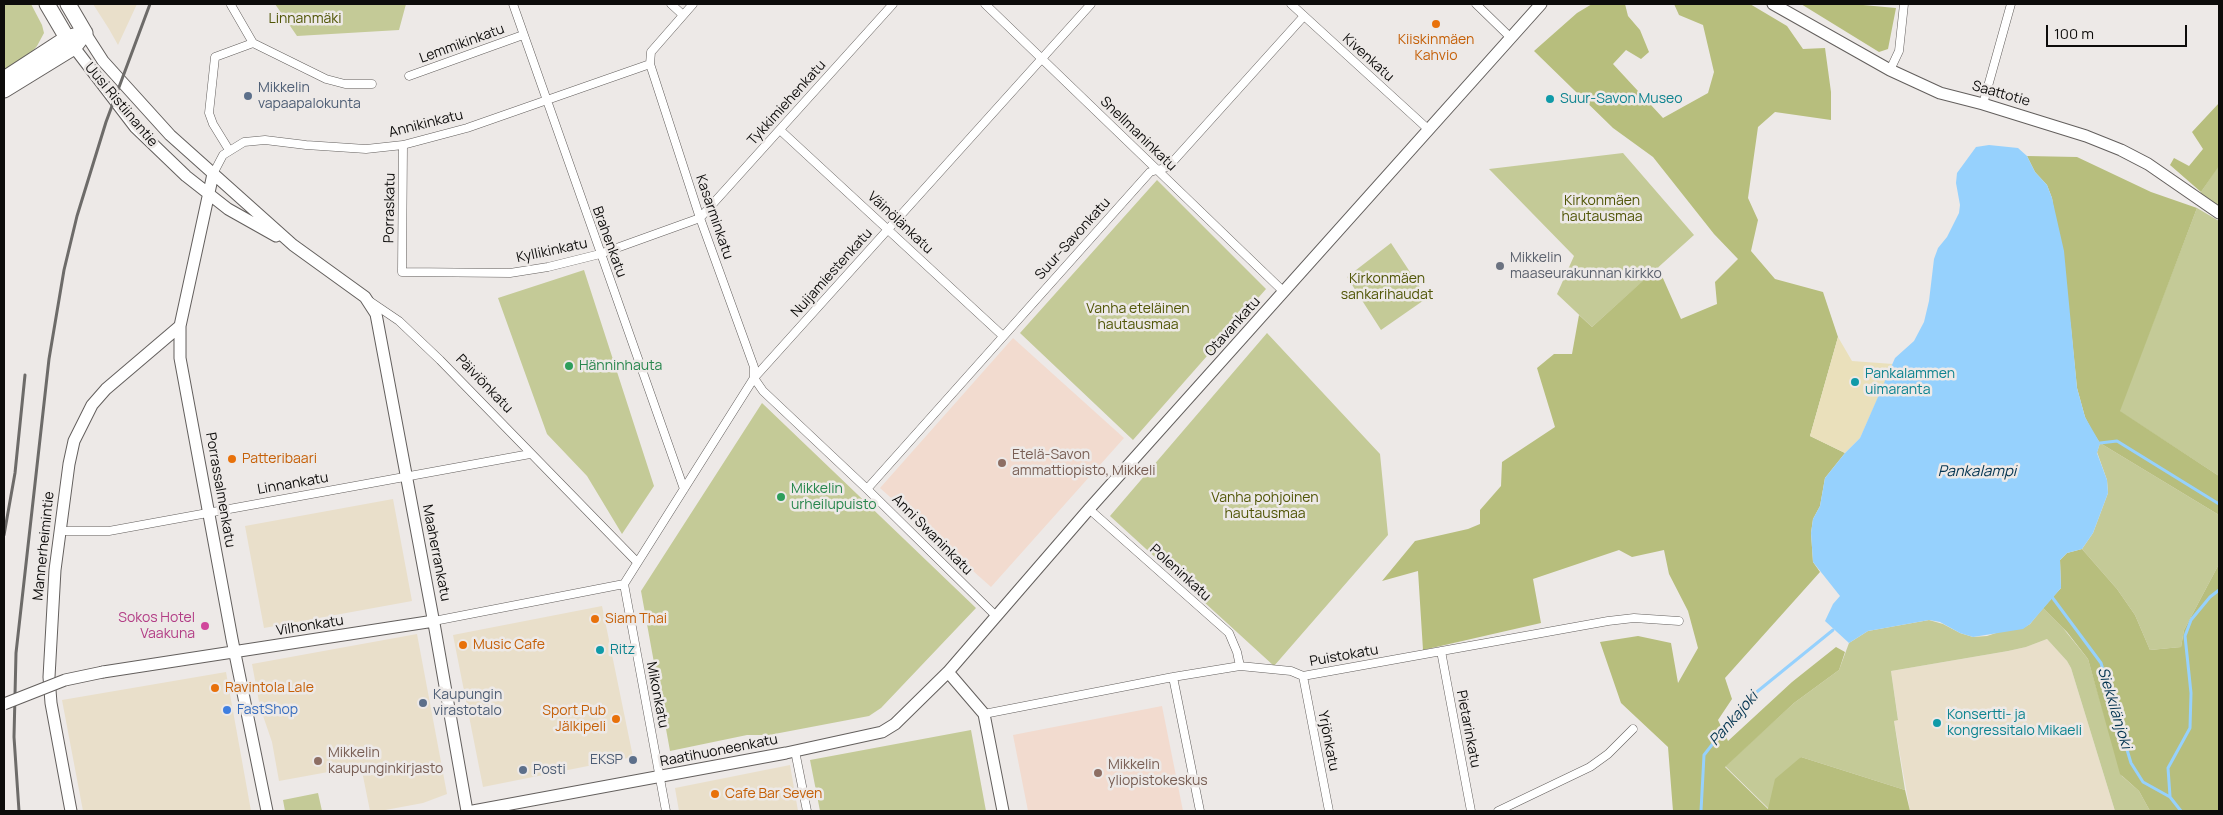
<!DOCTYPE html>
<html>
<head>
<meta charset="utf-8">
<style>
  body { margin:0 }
  #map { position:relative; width:2223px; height:815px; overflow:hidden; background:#ede9e7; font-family:Manrope,sans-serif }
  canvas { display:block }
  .frame { position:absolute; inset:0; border:5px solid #0d0c0b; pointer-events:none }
  .scale { position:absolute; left:2046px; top:25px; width:141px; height:22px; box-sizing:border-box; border:2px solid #0d0c0b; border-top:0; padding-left:6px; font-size:15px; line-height:18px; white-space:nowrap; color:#0d0c0b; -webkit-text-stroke:4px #ede9e7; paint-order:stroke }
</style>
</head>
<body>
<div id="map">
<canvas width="2223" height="815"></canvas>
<div class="frame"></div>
<div class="scale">100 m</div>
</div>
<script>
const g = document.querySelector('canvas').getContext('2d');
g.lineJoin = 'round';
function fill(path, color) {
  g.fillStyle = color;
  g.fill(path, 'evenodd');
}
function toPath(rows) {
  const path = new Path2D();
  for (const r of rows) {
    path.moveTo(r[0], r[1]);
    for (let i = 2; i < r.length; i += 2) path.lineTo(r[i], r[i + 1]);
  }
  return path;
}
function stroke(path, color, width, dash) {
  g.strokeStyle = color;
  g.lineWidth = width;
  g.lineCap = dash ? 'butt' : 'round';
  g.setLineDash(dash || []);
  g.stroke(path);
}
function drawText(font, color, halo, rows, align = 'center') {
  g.font = font + ' Manrope,sans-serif';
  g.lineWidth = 5;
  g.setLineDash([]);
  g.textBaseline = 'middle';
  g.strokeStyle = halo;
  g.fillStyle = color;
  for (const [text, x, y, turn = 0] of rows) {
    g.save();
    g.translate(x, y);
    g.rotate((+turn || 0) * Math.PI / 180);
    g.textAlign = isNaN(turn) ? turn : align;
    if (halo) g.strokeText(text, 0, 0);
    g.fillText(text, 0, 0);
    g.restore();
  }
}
const commercial = toPath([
  [93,4,137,4,118,45,109,29],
  [393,499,412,601,264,628,245,526],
  [602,606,633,757,483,787,453,635],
  [417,634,447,794,423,803,380,811,370,811,361,766,279,781,272,742,260,707,252,664],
  [2047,639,2067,661,2071,668,2115,811,1910,811,1894,721,1898,719,1891,671,2008,651,2026,647],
  [226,672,251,811,83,811,62,700],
  [790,765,798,811,679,811,675,788]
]);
const education = toPath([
  [1013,338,1124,438,991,587,880,488],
  [1162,706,1183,811,1028,811,1013,735]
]);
const green = toPath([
  [4,4,31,4,42,25,44,33,37,46,31,53,4,70],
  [275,4,406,4,399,30,297,36],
  [1623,153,1694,235,1592,327,1557,294,1574,256,1489,169],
  [2219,165,2219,212,2197,198],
  [1157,180,1266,289,1133,440,1020,333],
  [2197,208,2219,221,2219,476,2119,411],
  [1391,243,1427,298,1381,330,1347,277],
  [584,270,654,486,622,534,587,476,547,434,498,298],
  [1267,333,1380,454,1388,535,1274,666,1110,516],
  [762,403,976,608,881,708,869,716,769,735,747,735,670,751,641,591],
  [2100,443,2219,515,2219,564,2184,630,2181,647,2150,650,2135,615,2117,589,2082,549,2093,533,2108,493,2107,480,2097,452],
  [2043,608,2063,628,2088,659,2122,776,2139,791,2150,811,2115,811,2071,668,2067,661,2047,639,2026,647,2008,651,1891,671,1898,720,1894,721,1905,790,1801,757,1769,809,1725,766,1794,703,1839,670,1849,643,1868,631,1929,620,1943,624,1960,633,1973,637,1987,636,2005,630,2023,628,2030,624],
  [971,730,986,811,820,811,810,760],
  [318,793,322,811,285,811,283,800]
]);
const forest = toPath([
  [1592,4,1625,4,1628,16,1640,30,1649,52,1641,59,1626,50,1613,64,1663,118,1708,93,1714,72,1703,25,1679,15,1674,4,1750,4,1787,26,1803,49,1825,48,1831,92,1831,120,1775,112,1758,127,1748,198,1758,220,1751,251,1775,279,1823,292,1838,337,1810,436,1845,453,1825,478,1820,506,1813,519,1811,533,1813,562,1820,572,1725,678,1732,699,1718,720,1728,741,1792,682,1836,647,1845,652,1839,670,1794,703,1725,767,1768,809,1775,779,1801,757,1905,790,1910,811,1673,811,1668,747,1621,703,1600,642,1638,636,1671,643,1678,683,1698,648,1688,611,1669,574,1664,550,1632,557,1619,550,1533,579,1541,623,1423,650,1418,571,1382,581,1415,541,1468,529,1480,524,1480,510,1501,486,1502,462,1555,427,1537,368,1554,354,1572,354,1579,315,1592,327,1658,267,1681,319,1717,304,1715,282,1738,259,1714,234,1653,157,1613,128,1534,51,1577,13],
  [1801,4,1852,4,1896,8,1888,49,1879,52],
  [2219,103,2219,166,2201,192,2170,165,2174,158,2189,166,2203,149,2192,132],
  [2027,156,2077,157,2151,192,2197,208,2120,411,2219,476,2219,515,2100,443,2092,431,2085,417,2077,388,2071,328,2052,198,2047,185,2035,172],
  [2082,549,2117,589,2135,615,2150,650,2181,647,2184,630,2219,564,2219,811,2150,811,2139,791,2120,774,2088,659,2067,632,2043,608,2061,588,2060,560,2067,553]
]);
const sand = toPath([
  [1838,337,1852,361,1893,364,1860,438,1845,453,1810,436]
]);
const water = toPath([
  [1989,145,2018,148,2027,156,2035,172,2047,185,2052,198,2064,251,2077,388,2085,417,2100,443,2097,453,2107,480,2108,493,2093,533,2082,549,2067,553,2060,560,2061,588,2030,624,2023,629,1973,637,1960,633,1940,622,1929,620,1868,631,1849,643,1825,621,1833,604,1840,596,1813,562,1811,533,1813,519,1820,506,1825,478,1845,453,1860,438,1895,358,1914,341,1924,322,1929,301,1934,259,1938,248,1947,237,1959,213,1960,205,1956,183,1957,173,1976,147]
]);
const stream = toPath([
  [2100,443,2117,441,2219,504],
  [2052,597,2101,663,2131,763,2143,782,2170,797,2181,811],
  [2170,796,2168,768,2190,728,2191,693,2185,636,2191,620,2210,597,2219,590],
  [1701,811,1704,755,1748,699,1833,630]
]);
const street = toPath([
  [513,4,684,489],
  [671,4,683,15],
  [693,4,651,52,650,64,700,218,754,367,754,378],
  [985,4,1284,292],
  [1291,4,1429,130],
  [1476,4,1511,38],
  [231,5,253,43],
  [1890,70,1899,51,1904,4],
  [409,76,523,35],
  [1983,104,2011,4],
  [780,130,1003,336],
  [403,145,402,272,510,273,548,267,600,254,700,218,893,4],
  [229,150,213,124,209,113,215,57,253,43,326,79,345,84,372,84],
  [213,174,223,155,244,142,265,140,306,145,366,149,403,145,467,128,650,64],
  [371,302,399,321,440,360,637,562],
  [754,378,763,391,867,489,996,616],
  [867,489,1150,172,1168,167,1304,16],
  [1089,509,1229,633,1237,652,1240,666],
  [60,531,109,531,530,454],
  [624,584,754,378,1091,4],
  [624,584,666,811],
  [434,621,624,584],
  [1441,651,1471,811],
  [1303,676,1329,811],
  [1173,677,1200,811],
  [984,714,1173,677,1240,666,1291,671,1303,676,1608,621,1634,618,1679,621],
  [795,751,807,811],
  [1498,811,1590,767,1608,754,1633,729]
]);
const secondary = toPath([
  [1773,4,1890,70,1940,93,1983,104,2086,136,2121,150,2148,164,2219,213],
  [85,33,103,61,170,135,293,245,365,297,376,314,435,629,467,811],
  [70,42,135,127,186,176,228,209,276,236],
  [213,174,180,326,180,358,232,639,267,811],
  [103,672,434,621],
  [948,672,984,714,1003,811],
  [71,811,51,703,49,677,55,570,69,464,74,441,92,405,106,389,180,326],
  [473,811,786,753,882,732,895,724,948,672,1089,509,1541,4]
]);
const highway = toPath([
  [47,4,67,38],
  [68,4,85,33],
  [4,79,67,38,85,33],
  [4,90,74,47,85,33]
]);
const rail = toPath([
  [4,535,15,473,25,375],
  [19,811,14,737,16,653,49,359,64,270,77,216,106,122,150,4]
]);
const secondaryBridge = toPath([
  [4,704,65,680,103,672]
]);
const markers = [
  [1436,24,5,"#e8710a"],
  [248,96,5,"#5c6f8a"],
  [1550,99,5,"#0f9aa8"],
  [1500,266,5,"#6b7280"],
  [569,366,5,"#2e9e5b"],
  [1855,382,5,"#0f9aa8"],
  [232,459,5,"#e8710a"],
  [1002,463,5,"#8d6e63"],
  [781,497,5,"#2e9e5b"],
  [595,619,5,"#e8710a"],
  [205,626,5,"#d1479c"],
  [463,645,5,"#e8710a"],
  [600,650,5,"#0f9aa8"],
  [215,688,5,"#e8710a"],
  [423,703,5,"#5c6f8a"],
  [227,710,5,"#3f7fe0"],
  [616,719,5,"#e8710a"],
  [1937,723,5,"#0f9aa8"],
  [633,760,5,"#5c6f8a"],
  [318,761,5,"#8d6e63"],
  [523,770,5,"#5c6f8a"],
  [1098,773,5,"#8d6e63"],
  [715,794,5,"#e8710a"]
];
const parkNames = [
  ["Linnanmäki",305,19],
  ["Kirkonmäen",1602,201],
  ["hautausmaa",1602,217],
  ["Kirkonmäen",1387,279],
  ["sankarihaudat",1387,295],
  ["Vanha eteläinen",1138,309],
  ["hautausmaa",1138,325],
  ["Vanha pohjoinen",1265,498],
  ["hautausmaa",1265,514]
];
const foodNames = [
  ["Kiiskinmäen",1436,40,"center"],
  ["Kahvio",1436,56,"center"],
  ["Patteribaari",242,459],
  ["Siam Thai",605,619],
  ["Music Cafe",473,645],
  ["Ravintola Lale",225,688],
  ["Sport Pub",606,711,"right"],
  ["Jälkipeli",606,727,"right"],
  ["Cafe Bar Seven",725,794]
];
const streetNames = [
  ["Lemmikinkatu",462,44,-20],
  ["Kivenkatu",1368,58,42],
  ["Saattotie",2001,94,16],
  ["Tykkimiehenkatu",787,103,-48],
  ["Uusi Ristiinantie",121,105,50],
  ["Annikinkatu",426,124,-14],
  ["Snellmaninkatu",1138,134,44],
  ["Porraskatu",390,208,-89],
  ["Kasarminkatu",714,217,71],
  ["Väinölänkatu",900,223,43],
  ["Suur-Savonkatu",1073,239,-48],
  ["Brahenkatu",609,242,70],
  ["Kyllikinkatu",552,251,-12],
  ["Nuijamiestenkatu",832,273,-48],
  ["Otavankatu",1233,327,-48],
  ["Päiviönkatu",484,384,46],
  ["Linnankatu",293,484,-10],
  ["Porrassalmenkatu",220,490,80],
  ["Anni Swaninkatu",932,535,45],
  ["Mannerheimintie",44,546,-84],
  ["Maaherrankatu",436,553,79],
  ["Poleninkatu",1180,573,42],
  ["Vilhonkatu",310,626,-9],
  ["Puistokatu",1344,656,-10],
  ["Mikonkatu",657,695,79],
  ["Pietarinkatu",1468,729,79],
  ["Yrjönkatu",1328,741,79],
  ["Raatihuoneenkatu",719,751,-11]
];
const serviceNames = [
  ["Mikkelin",258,88],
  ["vapaapalokunta",258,104],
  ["Kaupungin",433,695],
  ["virastotalo",433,711],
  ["EKSP",623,760,"right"],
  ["Posti",533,770]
];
const cultureNames = [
  ["Suur-Savon Museo",1560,99],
  ["Pankalammen",1865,374],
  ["uimaranta",1865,390],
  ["Ritz",610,650],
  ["Konsertti- ja",1947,715],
  ["kongressitalo Mikaeli",1947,731]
];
const worshipNames = [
  ["Mikkelin",1510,258],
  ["maaseurakunnan kirkko",1510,274]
];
const leisureNames = [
  ["Hänninhauta",579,366],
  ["Mikkelin",791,489],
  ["urheilupuisto",791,505]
];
const educationNames = [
  ["Etelä-Savon",1012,455],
  ["ammattiopisto, Mikkeli",1012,471],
  ["Mikkelin",328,753],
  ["kaupunginkirjasto",328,769],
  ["Mikkelin",1108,765],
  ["yliopistokeskus",1108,781]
];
const hotelNames = [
  ["Sokos Hotel",195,618],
  ["Vaakuna",195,634]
];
const shopNames = [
  ["FastShop",237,710]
];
const waterNames = [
  ["Pankalampi",1977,472],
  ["Siekkilänjoki",2114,708,73],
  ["Pankajoki",1734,719,-49]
];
fill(commercial, '#e9dfca');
fill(education, '#f2dbcf');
fill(green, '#c4ca97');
fill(forest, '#b7be7d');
fill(sand, '#eae0bb');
fill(water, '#96d1fd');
stroke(stream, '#96d1fd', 3);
stroke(street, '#635f5d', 9);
stroke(secondary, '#635f5d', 13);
stroke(highway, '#635f5d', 17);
stroke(street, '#fff', 8);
stroke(secondary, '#fff', 11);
stroke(highway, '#fff', 15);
stroke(rail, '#6d6b69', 3);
stroke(secondaryBridge, '#635f5d', 13, []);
stroke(secondaryBridge, '#fff', 11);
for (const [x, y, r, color] of markers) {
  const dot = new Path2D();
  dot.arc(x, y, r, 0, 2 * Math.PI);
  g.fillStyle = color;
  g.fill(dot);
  stroke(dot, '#ede9e7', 2);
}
drawText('14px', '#505506', '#ede9e7', parkNames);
drawText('14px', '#c56008', '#ede9e7', foodNames, 'left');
drawText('14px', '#0d0c0b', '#ede9e7', streetNames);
drawText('14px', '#4e5e75', '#ede9e7', serviceNames, 'left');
drawText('14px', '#0d838f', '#ede9e7', cultureNames, 'left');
drawText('14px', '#5b616d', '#ede9e7', worshipNames, 'left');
drawText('14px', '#27864d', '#ede9e7', leisureNames, 'left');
drawText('14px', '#785e54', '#ede9e7', educationNames, 'left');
drawText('14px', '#b23c85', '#ede9e7', hotelNames, 'right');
drawText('14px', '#366cbe', '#ede9e7', shopNames, 'left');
drawText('italic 15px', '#043551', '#ede9e7', waterNames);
</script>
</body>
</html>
